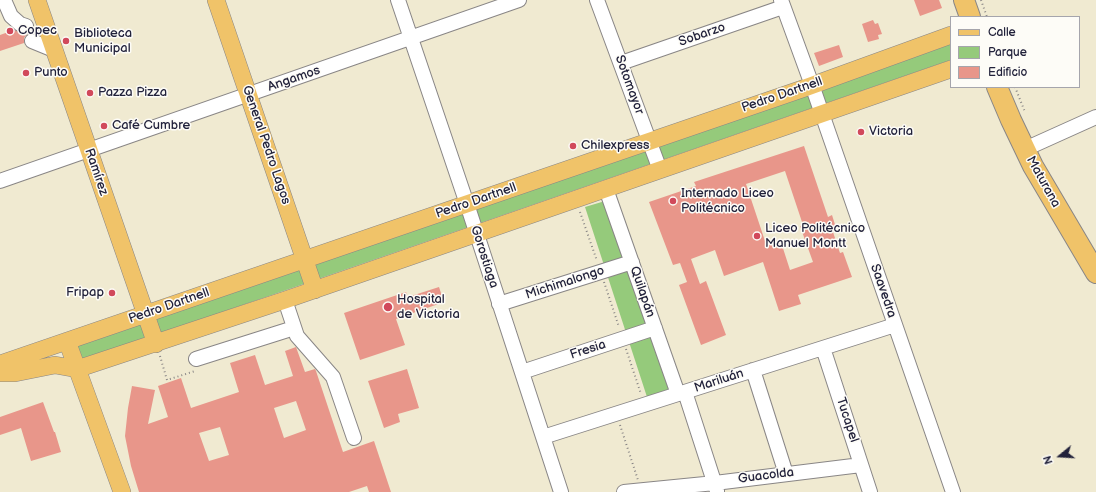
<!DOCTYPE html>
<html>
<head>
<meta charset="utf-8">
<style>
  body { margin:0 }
  #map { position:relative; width:1096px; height:492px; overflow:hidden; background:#f0ead1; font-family:"Balsamiq Sans",sans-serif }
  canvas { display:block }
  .legend { position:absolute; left:950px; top:16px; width:130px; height:72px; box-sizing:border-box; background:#fdfcf7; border:1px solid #a5a5ac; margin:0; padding:5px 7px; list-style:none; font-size:12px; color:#22223b }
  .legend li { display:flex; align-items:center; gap:8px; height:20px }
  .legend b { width:20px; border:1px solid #a5a5ac }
  .north { position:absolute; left:1040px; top:436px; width:40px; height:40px; -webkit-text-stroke:3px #fdfcf7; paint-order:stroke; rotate:252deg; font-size:11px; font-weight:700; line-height:16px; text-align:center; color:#22223b }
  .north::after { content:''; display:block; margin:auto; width:14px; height:18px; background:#22223b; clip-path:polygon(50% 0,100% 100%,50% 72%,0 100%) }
</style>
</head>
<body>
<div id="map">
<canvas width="1096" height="492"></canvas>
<ul class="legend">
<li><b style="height:5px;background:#f0c369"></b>Calle</li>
<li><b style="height:11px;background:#95ca7b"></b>Parque</li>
<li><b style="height:11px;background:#e8968a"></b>Edificio</li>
</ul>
<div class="north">N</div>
</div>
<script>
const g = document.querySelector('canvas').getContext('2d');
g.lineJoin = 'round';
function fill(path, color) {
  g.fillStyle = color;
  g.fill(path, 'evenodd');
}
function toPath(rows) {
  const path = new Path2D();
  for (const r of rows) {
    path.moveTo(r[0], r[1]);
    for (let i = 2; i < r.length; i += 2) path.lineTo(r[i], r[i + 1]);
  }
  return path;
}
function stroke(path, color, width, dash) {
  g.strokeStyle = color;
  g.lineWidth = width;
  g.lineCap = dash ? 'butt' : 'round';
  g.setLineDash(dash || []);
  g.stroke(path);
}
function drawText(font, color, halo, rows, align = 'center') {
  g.font = font + ' "Balsamiq Sans",sans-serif';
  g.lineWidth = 3;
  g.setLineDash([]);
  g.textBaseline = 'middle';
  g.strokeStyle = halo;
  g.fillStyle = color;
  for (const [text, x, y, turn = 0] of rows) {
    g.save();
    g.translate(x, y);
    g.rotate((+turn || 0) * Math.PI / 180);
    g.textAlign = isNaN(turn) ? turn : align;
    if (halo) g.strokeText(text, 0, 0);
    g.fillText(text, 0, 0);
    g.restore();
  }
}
const green = toPath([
  [951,43,951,60,78,362,71,344],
  [605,201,671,389,647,397,585,207]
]);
const building = toPath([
  [914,0,939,0,942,8,920,16],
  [873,20,875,24,878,23,882,34,878,35,879,39,868,42,862,24],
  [14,30,27,34,24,38,24,43,0,51,0,35],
  [839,45,843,57,819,66,814,53],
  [804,146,828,217,832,215,837,231,833,232,840,253,843,252,852,277,798,295,801,304,779,311,763,262,724,276,715,250,691,259,700,284,706,281,726,335,701,345,679,285,687,282,680,263,673,265,649,202,696,186,694,182],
  [785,171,803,225,800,226,813,262,790,270,780,239,766,244,746,184],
  [439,287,444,302,396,319,405,345,360,360,344,313,406,292,408,297],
  [296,347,305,372,315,369,316,371,343,452,374,441,391,492,369,492,367,486,349,492,139,492,131,466,125,436,128,408,132,386,155,390,148,424,168,417,158,386,181,378,191,408,239,392,230,363,255,355,265,385,293,376,285,351],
  [296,401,306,430,284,438,274,408],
  [220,427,229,455,209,461,199,433],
  [407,369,419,408,398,414,400,422,384,428,368,381],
  [43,402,54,432,55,432,61,452,31,461,21,428,0,435,0,417]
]);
const path = toPath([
  [981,0,987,17],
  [1015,87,1025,112],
  [580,212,597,261],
  [604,282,619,327],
  [626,349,641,394],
  [160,356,167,380,195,371],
  [620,425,638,480]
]);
const minor = toPath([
  [4,0,11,16,20,24,26,26],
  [398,0,467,204,561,492],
  [597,0,660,170],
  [781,0,812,85,953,492],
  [32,41,54,50],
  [621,63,783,7],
  [1025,149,1096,117],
  [0,181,519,0],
  [606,189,678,394],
  [285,300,297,336,333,377,354,438],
  [499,304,632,262],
  [823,348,870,492],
  [196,359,294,328],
  [753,370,786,474],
  [522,372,655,328],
  [685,392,717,491],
  [543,437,895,325],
  [624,492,715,483,861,465]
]);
const major = toPath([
  [37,0,156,344],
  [216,0,315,290],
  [67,341,122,492],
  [0,364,802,89,951,35],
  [0,373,15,373,55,365,77,369,285,300,951,69]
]);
const highway = toPath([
  [964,0,970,17],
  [997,87,1011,120,1033,166,1096,273]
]);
const markers = [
  [10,31,4,"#d1495b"],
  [66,41,4,"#d1495b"],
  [26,73,4,"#d1495b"],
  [90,93,4,"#d1495b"],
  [104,126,4,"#d1495b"],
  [861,132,4,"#d1495b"],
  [573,146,4,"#d1495b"],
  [673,201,4,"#d1495b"],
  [757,236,4,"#d1495b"],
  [112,293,4,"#d1495b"],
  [388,307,5,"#d1495b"]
];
const poiNames = [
  ["Copec",18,31],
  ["Biblioteca",74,34],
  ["Municipal",74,49],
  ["Punto",34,73],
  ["Pazza Pizza",98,93],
  ["Café Cumbre",112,126],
  ["Victoria",869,132],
  ["Chilexpress",581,146],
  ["Internado Liceo",681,194],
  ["Politécnico",681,209],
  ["Liceo Politécnico",765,229],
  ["Manuel Montt",765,244],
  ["Fripap",104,293,"right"],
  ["Hospital",397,300],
  ["de Victoria",397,315]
];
const streetNames = [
  ["Sobarzo",702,35,-19],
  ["Angamos",294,79,-19],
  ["Sotomayor",629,85,70],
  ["Pedro Dartnell",782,95,-19],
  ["General Pedro Lagos",266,145,71],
  ["Ramírez",96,172,71],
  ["Maturana",1043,182,61],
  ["Pedro Dartnell",476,201,-19],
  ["Gorostiaga",484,257,72],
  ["Michimalongo",565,283,-18],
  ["Saavedra",883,291,71],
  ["Quilapán",642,292,71],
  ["Pedro Dartnell",169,306,-19],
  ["Fresia",588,350,-18],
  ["Mariluán",719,381,-18],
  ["Tucapel",847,420,72],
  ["Guacolda",766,476,-7]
];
fill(green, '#95ca7b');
fill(building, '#e8968a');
stroke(minor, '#898686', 16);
stroke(major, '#898686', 18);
stroke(highway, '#898686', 22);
stroke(path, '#898686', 2, [1, 3]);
stroke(minor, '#fff', 14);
stroke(major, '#f0c369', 17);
stroke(highway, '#f0c369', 20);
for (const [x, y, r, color] of markers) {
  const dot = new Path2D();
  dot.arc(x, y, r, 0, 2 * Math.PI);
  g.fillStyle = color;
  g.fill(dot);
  stroke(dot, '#fdfcf7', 1.5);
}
drawText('13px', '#22223b', '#fdfcf7', poiNames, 'left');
drawText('13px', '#22223b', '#fdfcf7', streetNames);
</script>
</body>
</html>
